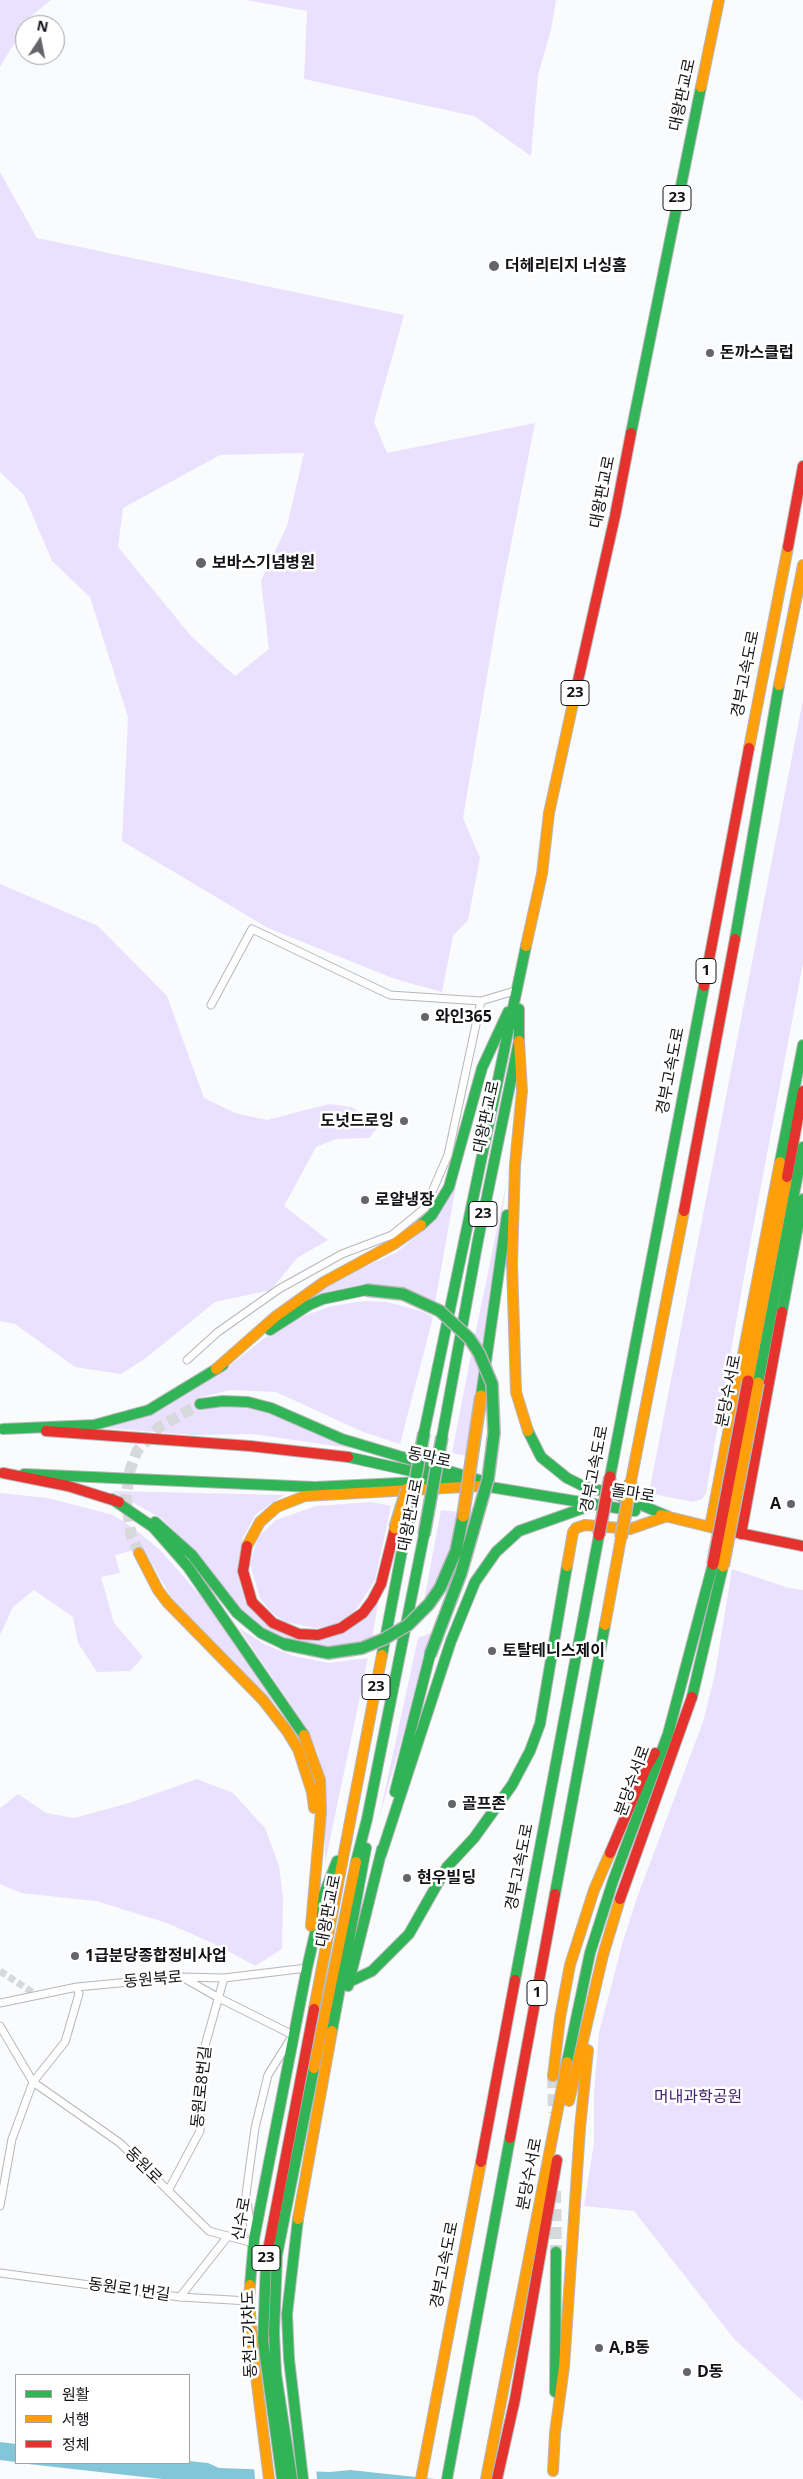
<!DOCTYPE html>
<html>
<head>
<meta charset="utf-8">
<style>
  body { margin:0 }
  #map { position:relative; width:803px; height:2479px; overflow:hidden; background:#f9fbfd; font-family:"Open Sans","Noto Sans KR",sans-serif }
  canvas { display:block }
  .legend { position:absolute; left:15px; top:2374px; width:175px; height:90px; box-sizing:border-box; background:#fff; border:1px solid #a0a1a2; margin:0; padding:6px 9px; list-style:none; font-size:15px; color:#121417 }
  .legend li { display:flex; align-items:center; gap:10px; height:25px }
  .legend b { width:25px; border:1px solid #a0a1a2 }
  .north { position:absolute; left:15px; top:15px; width:50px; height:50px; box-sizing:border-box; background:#fff; border:1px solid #a0a1a2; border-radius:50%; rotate:11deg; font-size:14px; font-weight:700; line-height:20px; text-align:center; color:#121417 }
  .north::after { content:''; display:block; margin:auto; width:18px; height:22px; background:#636568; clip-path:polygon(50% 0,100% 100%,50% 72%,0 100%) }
</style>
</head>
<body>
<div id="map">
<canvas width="803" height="2479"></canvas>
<ul class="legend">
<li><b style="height:6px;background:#30b455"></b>원활</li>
<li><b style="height:6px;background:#ff9f0a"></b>서행</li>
<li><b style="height:6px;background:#e5322d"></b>정체</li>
</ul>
<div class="north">N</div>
</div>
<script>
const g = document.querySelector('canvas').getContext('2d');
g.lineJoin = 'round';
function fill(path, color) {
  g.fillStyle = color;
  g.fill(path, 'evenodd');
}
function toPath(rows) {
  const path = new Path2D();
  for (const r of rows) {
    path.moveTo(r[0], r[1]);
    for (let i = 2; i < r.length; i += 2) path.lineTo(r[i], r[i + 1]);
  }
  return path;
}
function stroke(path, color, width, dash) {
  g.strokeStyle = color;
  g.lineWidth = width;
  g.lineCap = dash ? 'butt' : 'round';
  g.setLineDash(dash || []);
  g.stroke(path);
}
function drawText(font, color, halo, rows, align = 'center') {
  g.font = font + ' "Open Sans","Noto Sans KR",sans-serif';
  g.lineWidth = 5;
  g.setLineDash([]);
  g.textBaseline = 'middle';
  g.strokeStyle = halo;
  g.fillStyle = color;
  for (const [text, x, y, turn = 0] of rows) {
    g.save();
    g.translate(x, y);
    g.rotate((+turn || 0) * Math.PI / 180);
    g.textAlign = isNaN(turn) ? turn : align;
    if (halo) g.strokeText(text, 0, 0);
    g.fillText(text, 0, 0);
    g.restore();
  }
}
const green = toPath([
  [0,0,51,0,30,17,0,67],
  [246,0,556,0,551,30,538,75,531,156,474,116,304,79,307,11],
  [0,172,37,238,404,315,374,422,387,453,535,423,500,600,463,818,480,858,468,920,453,936,442,992,395,979,268,928,122,841,128,717,90,597,52,561,24,495,0,472],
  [304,453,287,526,261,581,269,649,235,676,191,636,118,547,123,508,220,455],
  [803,700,803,963,747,1260,706,1493,702,1499,693,1502,649,1493],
  [0,884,98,926,167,996,204,1098,235,1113,267,1120,329,1104,352,1107,379,1126,369,1138,336,1139,316,1147,284,1206,328,1240,297,1258,271,1290,215,1302,146,1358,121,1374,75,1367,15,1324,0,1321],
  [457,1180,435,1303,416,1293,383,1287,305,1300,330,1283,397,1252,433,1222],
  [507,1180,467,1456,452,1453,469,1365],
  [364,1301,387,1302,421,1311,433,1317,400,1444,363,1432,276,1392,230,1390,201,1397,202,1407,249,1405,284,1417,357,1449,252,1434,194,1435,105,1428,168,1406,219,1374,266,1337,301,1317,332,1306],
  [112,1491,284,1495,256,1514,242,1539,237,1572,245,1602,268,1625,321,1640,339,1635,354,1626,367,1617,379,1598,372,1639,345,1646,311,1646,287,1640,264,1628,240,1609,190,1546,161,1518],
  [0,1493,48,1498,113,1515,135,1529,161,1551,219,1617,278,1707,171,1597,143,1548,115,1555,120,1573,101,1577,114,1623,143,1657,130,1671,97,1672,78,1643,73,1617,34,1590,13,1607,0,1635],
  [371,1502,391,1506,375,1580,355,1611,334,1625,316,1628,285,1622,271,1612,260,1598,250,1564,258,1537,276,1520,316,1506],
  [441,1510,458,1512,452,1543,444,1567,423,1606],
  [732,1569,789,1588,803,1590,803,2401,735,2340,634,2211,584,2206,594,2143,594,2092,599,2033,623,1941,637,1898,703,1722,715,1674],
  [239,1628,264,1644,293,1656,329,1663,368,1658,325,1863,324,1777,318,1754,308,1730],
  [431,1633,415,1694,379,1818,418,1638],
  [197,1779,233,1793,265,1828,279,1866,283,1897,282,1949,255,1966,219,1946,167,1923,96,1901,21,1893,0,1884,0,1808,18,1794,46,1813,74,1818,129,1803]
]);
const water = toPath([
  [0,2442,16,2444,16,2462,0,2460],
  [189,2461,208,2463,219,2468,330,2472,350,2470,435,2479,162,2479,19,2463]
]);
const pier = toPath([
  [254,2467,316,2467,317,2479,255,2479]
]);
const streetTunnel = toPath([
  [0,1971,38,1996]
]);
const primaryTunnel = toPath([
  [139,1553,131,1535,126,1497,130,1470,137,1451,159,1427,200,1404]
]);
const highwayTunnel = toPath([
  [553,2076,554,2113],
  [555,2191,556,2252]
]);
const street = toPath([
  [211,1005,252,929,390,995,481,1001,518,990],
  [187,1360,218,1332,279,1289,342,1254,392,1235,425,1208,448,1155,481,1001],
  [0,2003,77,1987,182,1977,224,1978,307,1968],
  [0,2026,33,2082,120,2143,209,2231,253,2243,246,2194,255,2128,268,2075,293,2035,219,1998,182,1977],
  [168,2191,200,2131,203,2053,224,1978],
  [0,2206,12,2139,33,2082,65,2042,79,1994,77,1987],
  [0,2273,180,2297,249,2301],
  [180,2297,228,2236]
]);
const fast = toPath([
  [631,433,701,87],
  [735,939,779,685],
  [780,1162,803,1045],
  [421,1225,432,1215,449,1187,482,1068,508,1012],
  [782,1312,803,1199],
  [270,1330,309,1305,323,1299,366,1290],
  [758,1383,803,1147],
  [481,1396,507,1215],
  [200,1404,223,1401,248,1402,271,1408,342,1439,479,1480],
  [3,1429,94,1425,149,1410,223,1365],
  [528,1431,541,1457,567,1478,583,1486,618,1495,667,1516],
  [424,1433,526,946],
  [442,1437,478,1240,519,1041,519,1009],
  [348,1457,456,1481],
  [24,1474,315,1487,441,1481],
  [610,1477,704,986],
  [478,1485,635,1511],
  [112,1499,153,1527,188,1567,304,1735],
  [155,1522,192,1555,237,1613,261,1633,284,1644],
  [382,1655,405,1535],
  [692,1697,723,1566],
  [395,1792,430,1655],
  [381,1855,451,1641,475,1582,496,1552,519,1531,595,1504],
  [356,1862,367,1819,424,1535],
  [555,1894,605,1625],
  [515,1980,599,1535],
  [349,1982,372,1971,409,1934,447,1867,474,1838,512,1785,530,1751,540,1724,567,1566],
  [348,1986,382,1849],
  [332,2031,366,1848],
  [567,2062,590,1953,613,1881,668,1734,713,1564],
  [298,2219,287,2314,289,2359,303,2479],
  [269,2245,266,2263,263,2341,282,2479],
  [250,2285,254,2239,307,1968,324,1894,337,1861],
  [555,2392,556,2252],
  [292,2479,276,2374,274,2333,277,2255,314,2068],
  [447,2479,510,2138]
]);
const slow = toPath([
  [701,87,719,0],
  [779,685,803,565],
  [749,748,788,547],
  [526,946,542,874,549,813,575,694],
  [519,1041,522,1091,515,1165,512,1263,516,1392,528,1431],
  [216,1369,275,1317,324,1282,394,1244,421,1225],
  [748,1381,787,1177],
  [631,1481,684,1211],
  [661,1515,718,1529],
  [710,1527,780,1162],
  [247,1546,260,1522,277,1507,305,1496,481,1486],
  [139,1553,158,1590,167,1602,263,1700,287,1731,298,1749,312,1792,314,1808],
  [567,1566,573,1532,576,1528,585,1525,630,1529,667,1516],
  [605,1625,621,1538],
  [304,1735,320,1780,321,1812,311,1926],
  [314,2009,382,1655],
  [314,2068,356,1862],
  [553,2076,560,2018,570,1965,594,1890,610,1853],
  [569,2101,603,1955,620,1899],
  [298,2219,332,2031],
  [250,2285,249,2301,254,2360,269,2479],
  [553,2471,555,2433,564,2367,580,2128,588,2050],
  [421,2479,481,2162],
  [486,2479,567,2062]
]);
const jam = toPath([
  [788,547,803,466],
  [575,694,615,516,631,433],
  [704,986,749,748],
  [787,1177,803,1091],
  [684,1211,735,939],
  [46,1431,250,1446,348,1457],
  [3,1473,68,1486,119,1502],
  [734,1532,803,1546],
  [741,1534,782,1312],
  [247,1546,243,1571,252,1602,273,1623,299,1634,318,1635,341,1628,363,1613,372,1601,381,1584,395,1528],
  [610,1853,646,1768,655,1753],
  [620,1899,692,1697],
  [510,2138,555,1894],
  [481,2162,515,1980],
  [269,2245,314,2009],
  [497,2479,515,2399,557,2160]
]);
const fastBridge = toPath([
  [366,1290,403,1294,440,1311,469,1338,479,1353,492,1384,494,1433,488,1479,461,1573,430,1655],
  [405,1535,424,1433],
  [424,1535,442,1437],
  [284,1644,328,1653,362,1648,384,1639,408,1625,429,1604,440,1588,456,1551,463,1516]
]);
const slowBridge = toPath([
  [463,1516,481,1396],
  [395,1528,407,1489],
  [621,1538,631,1481],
  [723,1566,758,1383]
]);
const jamBridge = toPath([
  [599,1535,610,1477],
  [713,1564,748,1381]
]);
const markers = [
  [494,266,6,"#636568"],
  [710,353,5,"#636568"],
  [201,563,6,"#636568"],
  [425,1017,5,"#636568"],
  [404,1121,5,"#636568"],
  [365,1200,5,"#636568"],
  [791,1504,5,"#636568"],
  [492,1651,5,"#636568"],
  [452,1804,5,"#636568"],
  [407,1878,5,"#636568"],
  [75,1956,5,"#636568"],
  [599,2348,5,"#636568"],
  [687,2372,5,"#636568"]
];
const shields = [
  [677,198,28],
  [575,693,28],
  [706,971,20],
  [483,1214,28],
  [376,1687,28],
  [537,1993,20],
  [266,2258,28]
];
const shieldNames = [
  ["23",677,198],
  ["23",575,693],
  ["1",706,971],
  ["23",483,1214],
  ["23",376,1687],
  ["1",537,1993],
  ["23",266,2258]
];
const streetNames = [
  ["대왕판교로",683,95,-78],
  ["대왕판교로",603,492,-79],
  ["경부고속도로",746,674,-79],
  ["경부고속도로",671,1071,-79],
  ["대왕판교로",487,1117,-78],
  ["분당수서로",729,1391,-79],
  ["동막로",429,1458,12],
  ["경부고속도로",595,1469,-79],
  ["돌마로",633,1494,9],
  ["대왕판교로",411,1515,-79],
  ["분당수서로",633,1781,-70],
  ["경부고속도로",520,1867,-79],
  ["대왕판교로",329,1911,-79],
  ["동원북로",153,1980,-5],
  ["동원로8번길",202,2087,-84],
  ["동원로",143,2166,45],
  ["분당수서로",530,2174,-79],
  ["신수로",242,2219,-80],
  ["경부고속도로",445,2265,-79],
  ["동원로1번길",129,2290,8],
  ["동천고가차도",250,2334,-92]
];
const poiNames = [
  ["더헤리티지 너싱홈",505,266],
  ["돈까스클럽",720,353],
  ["보바스기념병원",212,563],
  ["와인365",435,1017],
  ["도넛드로잉",394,1121,"right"],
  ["로얄냉장",375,1200],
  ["A",781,1504,"right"],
  ["토탈테니스제이",502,1651],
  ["골프존",462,1804],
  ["현우빌딩",417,1878],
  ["1급분당종합정비사업",85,1956],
  ["A,B동",609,2348],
  ["D동",697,2372]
];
const parkNames = [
  ["머내과학공원",698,2097]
];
fill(green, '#eae1fe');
fill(water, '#83c6da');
fill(pier, '#f9fbfd');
stroke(streetTunnel, '#d6d8da', 7, [7, 3.5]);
stroke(primaryTunnel, '#d6d8da', 11, [11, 5.5]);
stroke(highwayTunnel, '#d6d8da', 12, [12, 6]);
stroke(street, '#b5b7ba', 9);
stroke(fast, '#b5b7ba', 12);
stroke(slow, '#b5b7ba', 12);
stroke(jam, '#b5b7ba', 12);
stroke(street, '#fefeff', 7);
stroke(fast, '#30b455', 10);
stroke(slow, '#ff9f0a', 10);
stroke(jam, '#e5322d', 10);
stroke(fastBridge, '#b5b7ba', 14, []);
stroke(slowBridge, '#b5b7ba', 14, []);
stroke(jamBridge, '#b5b7ba', 14, []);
stroke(fastBridge, '#30b455', 11);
stroke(slowBridge, '#ff9f0a', 11);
stroke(jamBridge, '#e5322d', 11);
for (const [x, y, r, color] of markers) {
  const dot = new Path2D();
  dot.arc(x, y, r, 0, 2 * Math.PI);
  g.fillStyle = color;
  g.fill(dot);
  stroke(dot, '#fff', 2);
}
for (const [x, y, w] of shields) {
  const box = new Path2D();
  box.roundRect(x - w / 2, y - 12.5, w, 25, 4);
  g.fillStyle = '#fff';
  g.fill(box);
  stroke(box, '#121417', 1);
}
drawText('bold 15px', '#121417', null, shieldNames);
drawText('16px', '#121417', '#fff', streetNames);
drawText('bold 16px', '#121417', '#fff', poiNames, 'left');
drawText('16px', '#452370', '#fff', parkNames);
</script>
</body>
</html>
